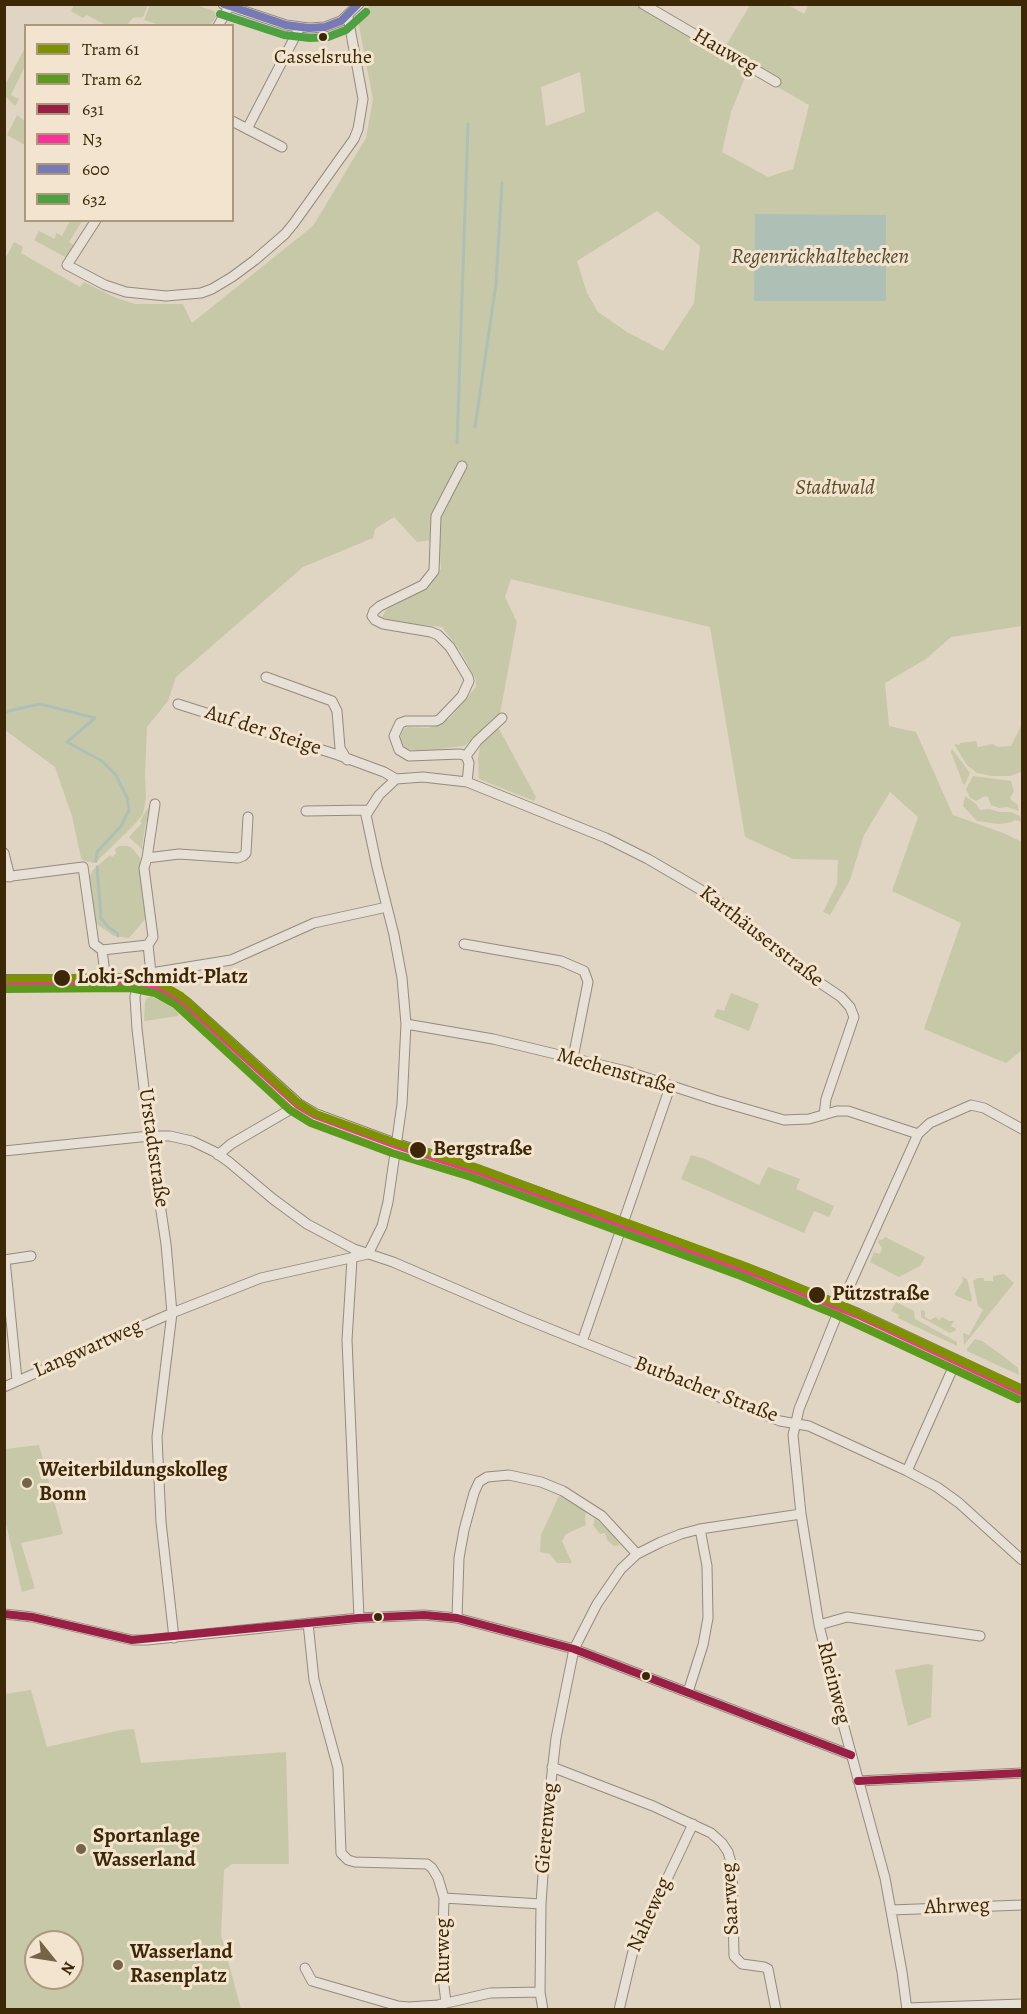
<!DOCTYPE html>
<html>
<head>
<meta charset="utf-8">
<style>
  body { margin:0 }
  #map { position:relative; width:1027px; height:2014px; overflow:hidden; background:#e0d4c3; font-family:Alegreya,serif }
  canvas { display:block }
  .frame { position:absolute; inset:0; border:6px solid #3c2706; pointer-events:none }
  .legend { position:absolute; left:24px; top:24px; width:210px; height:198px; box-sizing:border-box; background:#f3e4d0; border:2px solid #aa987f; margin:0; padding:8px 10px; list-style:none; font-size:18px; color:#3c2706 }
  .legend li { display:flex; align-items:center; gap:12px; height:30px }
  .legend b { width:30px; border:2px solid #aa987f }
  .north { position:absolute; left:24px; top:1930px; width:60px; height:60px; box-sizing:border-box; background:#f3e4d0; border:2px solid #aa987f; border-radius:50%; rotate:120deg; font-size:16px; font-weight:700; line-height:24px; text-align:center; color:#3c2706 }
  .north::after { content:''; display:block; margin:auto; width:21px; height:27px; background:#756448; clip-path:polygon(50% 0,100% 100%,50% 72%,0 100%) }
</style>
</head>
<body>
<div id="map">
<canvas width="1027" height="2014"></canvas>
<div class="frame"></div>
<ul class="legend">
<li><b style="height:8px;background:#7c9202"></b>Tram 61</li>
<li><b style="height:8px;background:#5b9b1c"></b>Tram 62</li>
<li><b style="height:8px;background:#991f44"></b>631</li>
<li><b style="height:8px;background:#fb3199"></b>N3</li>
<li><b style="height:8px;background:#777ab5"></b>600</li>
<li><b style="height:8px;background:#4ea140"></b>632</li>
</ul>
<div class="north">N</div>
</div>
<script>
const g = document.querySelector('canvas').getContext('2d');
g.lineJoin = 'round';
function fill(path, color) {
  g.fillStyle = color;
  g.fill(path, 'evenodd');
}
function toPath(rows) {
  const path = new Path2D();
  for (const r of rows) {
    path.moveTo(r[0], r[1]);
    for (let i = 2; i < r.length; i += 2) path.lineTo(r[i], r[i + 1]);
  }
  return path;
}
function stroke(path, color, width, dash) {
  g.strokeStyle = color;
  g.lineWidth = width;
  g.lineCap = dash ? 'butt' : 'round';
  g.setLineDash(dash || []);
  g.stroke(path);
}
function drawText(font, color, halo, rows, align = 'center') {
  g.font = font + ' Alegreya,serif';
  g.lineWidth = 6;
  g.setLineDash([]);
  g.textBaseline = 'middle';
  g.strokeStyle = halo;
  g.fillStyle = color;
  for (const [text, x, y, turn = 0] of rows) {
    g.save();
    g.translate(x, y);
    g.rotate((+turn || 0) * Math.PI / 180);
    g.textAlign = isNaN(turn) ? turn : align;
    if (halo) g.strokeText(text, 0, 0);
    g.fillText(text, 0, 0);
    g.restore();
  }
}
const green = toPath([
  [809,4,1022,5,1022,626,951,637,926,659,885,683,889,726,916,732,953,815,1003,833,1022,842,1022,1050,1006,1063,924,1029,961,923,892,891,918,817,890,792,864,835,850,880,830,915,823,912,837,884,838,860,793,859,745,837,710,627,511,579,505,597,517,622,499,719,464,746,422,751,407,749,401,743,400,738,403,729,408,727,427,728,438,725,450,718,476,687,476,680,461,652,442,627,390,621,382,617,386,610,427,584,441,569,439,539,417,542,394,517,375,529,373,538,303,567,176,677,168,701,147,727,145,775,146,797,143,814,134,825,95,863,84,861,81,858,72,816,55,767,5,730,4,261,14,242,23,247,21,253,80,287,84,282,114,297,135,304,183,304,192,323,313,226,366,138,373,99,358,21,370,5,635,5,721,54,750,5,788,5,804,14],
  [748,70,809,105,793,169,768,177,722,152,731,112],
  [580,72,585,112,546,126,541,87],
  [657,211,700,246,694,303,663,351,627,332,598,312,587,293,577,261],
  [74,5,74,4,148,5,143,17,133,18,126,26,106,25,87,15,83,18,71,11],
  [150,5,196,5,214,11,216,17,210,25,160,25,144,20],
  [25,48,25,66,11,95,19,99,15,106,5,96,5,85],
  [17,115,25,121,25,145,7,135],
  [70,221,82,221,69,242,75,246,67,258,34,240,39,231,55,239,56,233,62,236],
  [1022,724,1022,772,1010,776,992,776,977,773,967,765,954,744,960,745,960,743,976,741,978,747,993,744,998,747,1011,746],
  [498,727,536,797,534,801,479,779,478,758,481,741],
  [952,749,970,773,964,786,951,752],
  [973,776,1011,781,1014,792,1010,797,1011,800,1017,804,1019,811,1007,807,999,808,991,805,988,797,985,796,976,801,970,798,966,789],
  [965,796,976,804,980,810,989,809,1000,812,1011,812,1020,816,1022,822,1014,820,1012,822,999,824,977,821,963,806],
  [148,808,150,809,149,821,146,821,142,846,144,851,129,837,142,823,140,821],
  [119,846,128,846,132,848,140,858,143,906,146,908,146,918,129,938,114,936,95,923,88,880,93,870,110,855,112,857,116,854,115,849],
  [731,993,759,1004,749,1031,714,1017,717,1009,724,1011],
  [151,997,168,1004,178,1013,178,1016,144,1021,145,1002,147,998],
  [691,1155,705,1159,759,1185,768,1167,800,1179,796,1189,834,1206,829,1217,814,1211,804,1233,681,1179],
  [885,1237,925,1257,920,1266,899,1277,870,1262,874,1252,880,1254,882,1248,878,1242,879,1239,882,1240],
  [1004,1274,1014,1283,964,1345,963,1333,969,1335,983,1310,978,1306,973,1281,978,1278,984,1278,984,1281,993,1281,993,1276],
  [962,1277,967,1279,972,1299,971,1302,954,1295,963,1281],
  [896,1302,914,1311,915,1319,957,1342,957,1346,898,1318,899,1315,891,1311],
  [921,1310,925,1311,925,1317,930,1320,936,1317,939,1320,942,1317,949,1321,954,1321,951,1326,956,1329,955,1331,950,1333,921,1317],
  [975,1339,982,1341,1003,1356,1018,1368,1019,1375,967,1351,967,1349],
  [39,1445,63,1534,21,1543,35,1588,22,1592,5,1520,5,1449],
  [559,1496,586,1511,585,1519,586,1525,566,1534,562,1541,572,1563,557,1563,550,1554,540,1552,541,1535],
  [595,1518,611,1533,620,1545,614,1546,607,1540,605,1533,600,1534,593,1525],
  [928,1664,933,1665,931,1717,908,1726,895,1670],
  [31,1690,47,1747,121,1730,134,1729,141,1763,286,1752,289,1864,232,1864,224,1870,221,1935,241,2009,5,2009,5,1694],
  [36,1942,72,1942,72,1978,36,1978]
]);
const water = toPath([
  [755,214,886,215,886,301,754,301]
]);
const stream = toPath([
  [475,427,496,284,502,183],
  [457,443,468,124],
  [4,712,40,704,95,718,67,742,102,761,116,775,127,798,129,810,121,826,97,852,96,861],
  [97,867,101,918,108,927,117,933,118,936]
]);
const minor = toPath([
  [223,4,286,25,309,28,325,27,341,21,359,4],
  [643,4,776,82],
  [218,26,229,7],
  [232,121,282,147],
  [247,129,300,27],
  [96,220,67,265,105,285,126,292,166,296,201,293,212,289,232,277,255,260,285,234,294,223,354,139,358,129,363,99,348,17],
  [462,466,436,516,434,571,423,585,380,606,374,611,372,616,375,620,383,624,431,632,438,635,450,647,468,677,469,681,462,696,440,719,436,721,406,721,400,723,394,736,399,750,409,756,460,754,466,756],
  [266,677,332,701,337,711,340,748,347,760],
  [178,704,338,755,384,772,396,779],
  [466,756,477,741,502,718],
  [466,756,469,763,467,782],
  [306,811,368,810],
  [4,853,10,877],
  [147,858,155,804],
  [4,877,83,867,94,944,102,950,106,981],
  [464,944,561,961,584,971,588,982,573,1058],
  [102,950,148,945],
  [151,973,148,945,153,937,144,868,147,858,179,854,238,858,243,856,246,853,248,817],
  [406,1024,493,1039,626,1071,715,1100,784,1120,809,1119,837,1111,848,1111,918,1134],
  [4,1151,150,1136,170,1136,192,1141,215,1152,229,1162,273,1199,307,1224,354,1249,393,1262,523,1318,701,1390,780,1421,809,1426,907,1471,937,1487,959,1503,1022,1560],
  [218,1155,231,1144,298,1105],
  [368,1254,382,1226,388,1202,402,1104,406,1024,402,978,394,935,377,867,366,815,379,795,396,779,423,777,467,782,606,838,648,859,713,897,795,966,841,997,850,1007,854,1017,826,1099,824,1115],
  [352,1259,347,1340,359,1618],
  [4,1260,31,1256],
  [5,1260,17,1380],
  [582,1342,670,1087],
  [4,1387,172,1313,261,1278,368,1254],
  [907,1471,956,1361],
  [4,1614,32,1617,132,1640,147,1640,359,1618,424,1615,457,1618,574,1649,851,1755],
  [457,1618,459,1558,464,1530,474,1493,479,1482,487,1477,509,1475,541,1482,563,1491,602,1516,637,1554],
  [308,1623,314,1680,338,1768,341,1853,348,1860,355,1862,427,1864,432,1868,438,1878,444,1898,541,1904],
  [819,1625,847,1617,980,1636],
  [174,1638,161,1522,157,1437,172,1313,166,1244,149,1131,137,1029,135,997,137,983,151,973,231,960,314,923,387,907],
  [688,1692,703,1645,708,1618,707,1566,700,1529],
  [552,1767,653,1806,711,1833,722,1843,728,1852,732,1866,734,1956,742,1964,764,1967,768,1969,776,2010],
  [858,1781,1022,1773],
  [444,1898,442,1969,446,2003],
  [891,1910,1022,1905],
  [305,1968,312,1981,398,2006,409,2007,438,2005,490,1993,540,1992],
  [907,2008,1022,2004],
  [543,2010,540,1992,541,1904,547,1817,556,1738,574,1649,597,1604,621,1569,637,1554,661,1542,681,1534,700,1529,801,1514],
  [619,2010,633,1951,693,1824],
  [907,2010,902,1972,885,1878,842,1720,819,1625,801,1514,793,1435,799,1409,841,1305,918,1134,930,1123,971,1105,984,1108,1022,1129]
]);
const major = toPath([
  [4,981,121,981,137,983,164,992,185,1003,298,1105,315,1115,396,1145,480,1172,765,1277,858,1315,1022,1392]
]);
const bus1 = toPath([
  [4,1614,32,1617,132,1640,359,1618,424,1615,457,1618,574,1649,851,1755],
  [858,1781,1022,1773]
]);
const bus2 = toPath([
  [4,981,121,981,137,983,164,992,185,1003,298,1105,315,1115,396,1145,480,1172,765,1277,858,1315,1022,1392]
]);
const bus3 = toPath([
  [224,4,286,25,309,28,325,27,341,21,358,4]
]);
const bus4 = toPath([
  [220,14,284,35,310,38,328,37,346,30,366,12]
]);
const tram1 = toPath([
  [4,979,131,977,159,983,181,996,297,1102,316,1114,396,1143,474,1167,745,1266,841,1305,1022,1389]
]);
const tram2 = toPath([
  [4,989,130,988,155,993,175,1004,290,1110,311,1123,392,1153,471,1177,741,1276,837,1315,1018,1399]
]);
const markers = [
  [323,37,5,"#3c2706"],
  [62,978,9,"#3c2706"],
  [418,1150,9,"#3c2706"],
  [817,1295,9,"#3c2706"],
  [27,1483,6,"#756448"],
  [378,1617,5,"#3c2706"],
  [646,1676,5,"#3c2706"],
  [81,1849,6,"#756448"],
  [118,1965,6,"#756448"]
];
const busNames = [
  ["Casselsruhe",323,58]
];
const streetNames = [
  ["Hauweg",725,52,30],
  ["Auf der Steige",263,731,18],
  ["Karthäuserstraße",761,937,38],
  ["Mechenstraße",616,1072,16],
  ["Urstadtstraße",153,1148,82],
  ["Langwartweg",88,1349,-24],
  ["Burbacher Straße",706,1390,21],
  ["Rheinweg",833,1683,76],
  ["Gierenweg",547,1828,-85],
  ["Saarweg",731,1899,-93],
  ["Ahrweg",957,1907,-2],
  ["Naheweg",650,1915,-66],
  ["Rurweg",444,1951,-90]
];
const parkNames = [
  ["Stadtwald",835,489]
];
const stopNames = [
  ["Loki-Schmidt-Platz",77,978],
  ["Bergstraße",433,1150],
  ["Pützstraße",832,1295]
];
const poiNames = [
  ["Weiterbildungskolleg",39,1471],
  ["Bonn",39,1495],
  ["Sportanlage",93,1837],
  ["Wasserland",93,1861],
  ["Wasserland",130,1953],
  ["Rasenplatz",130,1977]
];
const waterNames = [
  ["Regenrückhaltebecken",820,258]
];
fill(green, '#c7c8a8');
fill(water, '#aec0b6');
stroke(stream, '#aec0b6', 3);
stroke(minor, '#948b7d', 11);
stroke(major, '#7c7365', 14);
stroke(minor, '#e7e0d7', 9);
stroke(major, '#e2dbd1', 12);
stroke(bus1, '#991f44', 8);
stroke(bus2, '#fb3199', 8);
stroke(bus3, '#777ab5', 8);
stroke(bus4, '#4ea140', 8);
stroke(tram1, '#7c9202', 8);
stroke(tram2, '#5b9b1c', 8);
for (const [x, y, r, color] of markers) {
  const dot = new Path2D();
  dot.arc(x, y, r, 0, 2 * Math.PI);
  g.fillStyle = color;
  g.fill(dot);
  stroke(dot, '#f3e4d0', 2);
}
drawText('20px', '#3c2706', '#f3e4d0', busNames);
drawText('21px', '#3c2706', '#f3e4d0', streetNames);
drawText('italic 21px', '#5a4d29', '#f3e4d0', parkNames);
drawText('bold 21px', '#3c2706', '#f3e4d0', stopNames, 'left');
drawText('bold 21px', '#3c2706', '#f3e4d0', poiNames, 'left');
drawText('italic 22px', '#534b30', '#f3e4d0', waterNames);
</script>
</body>
</html>
